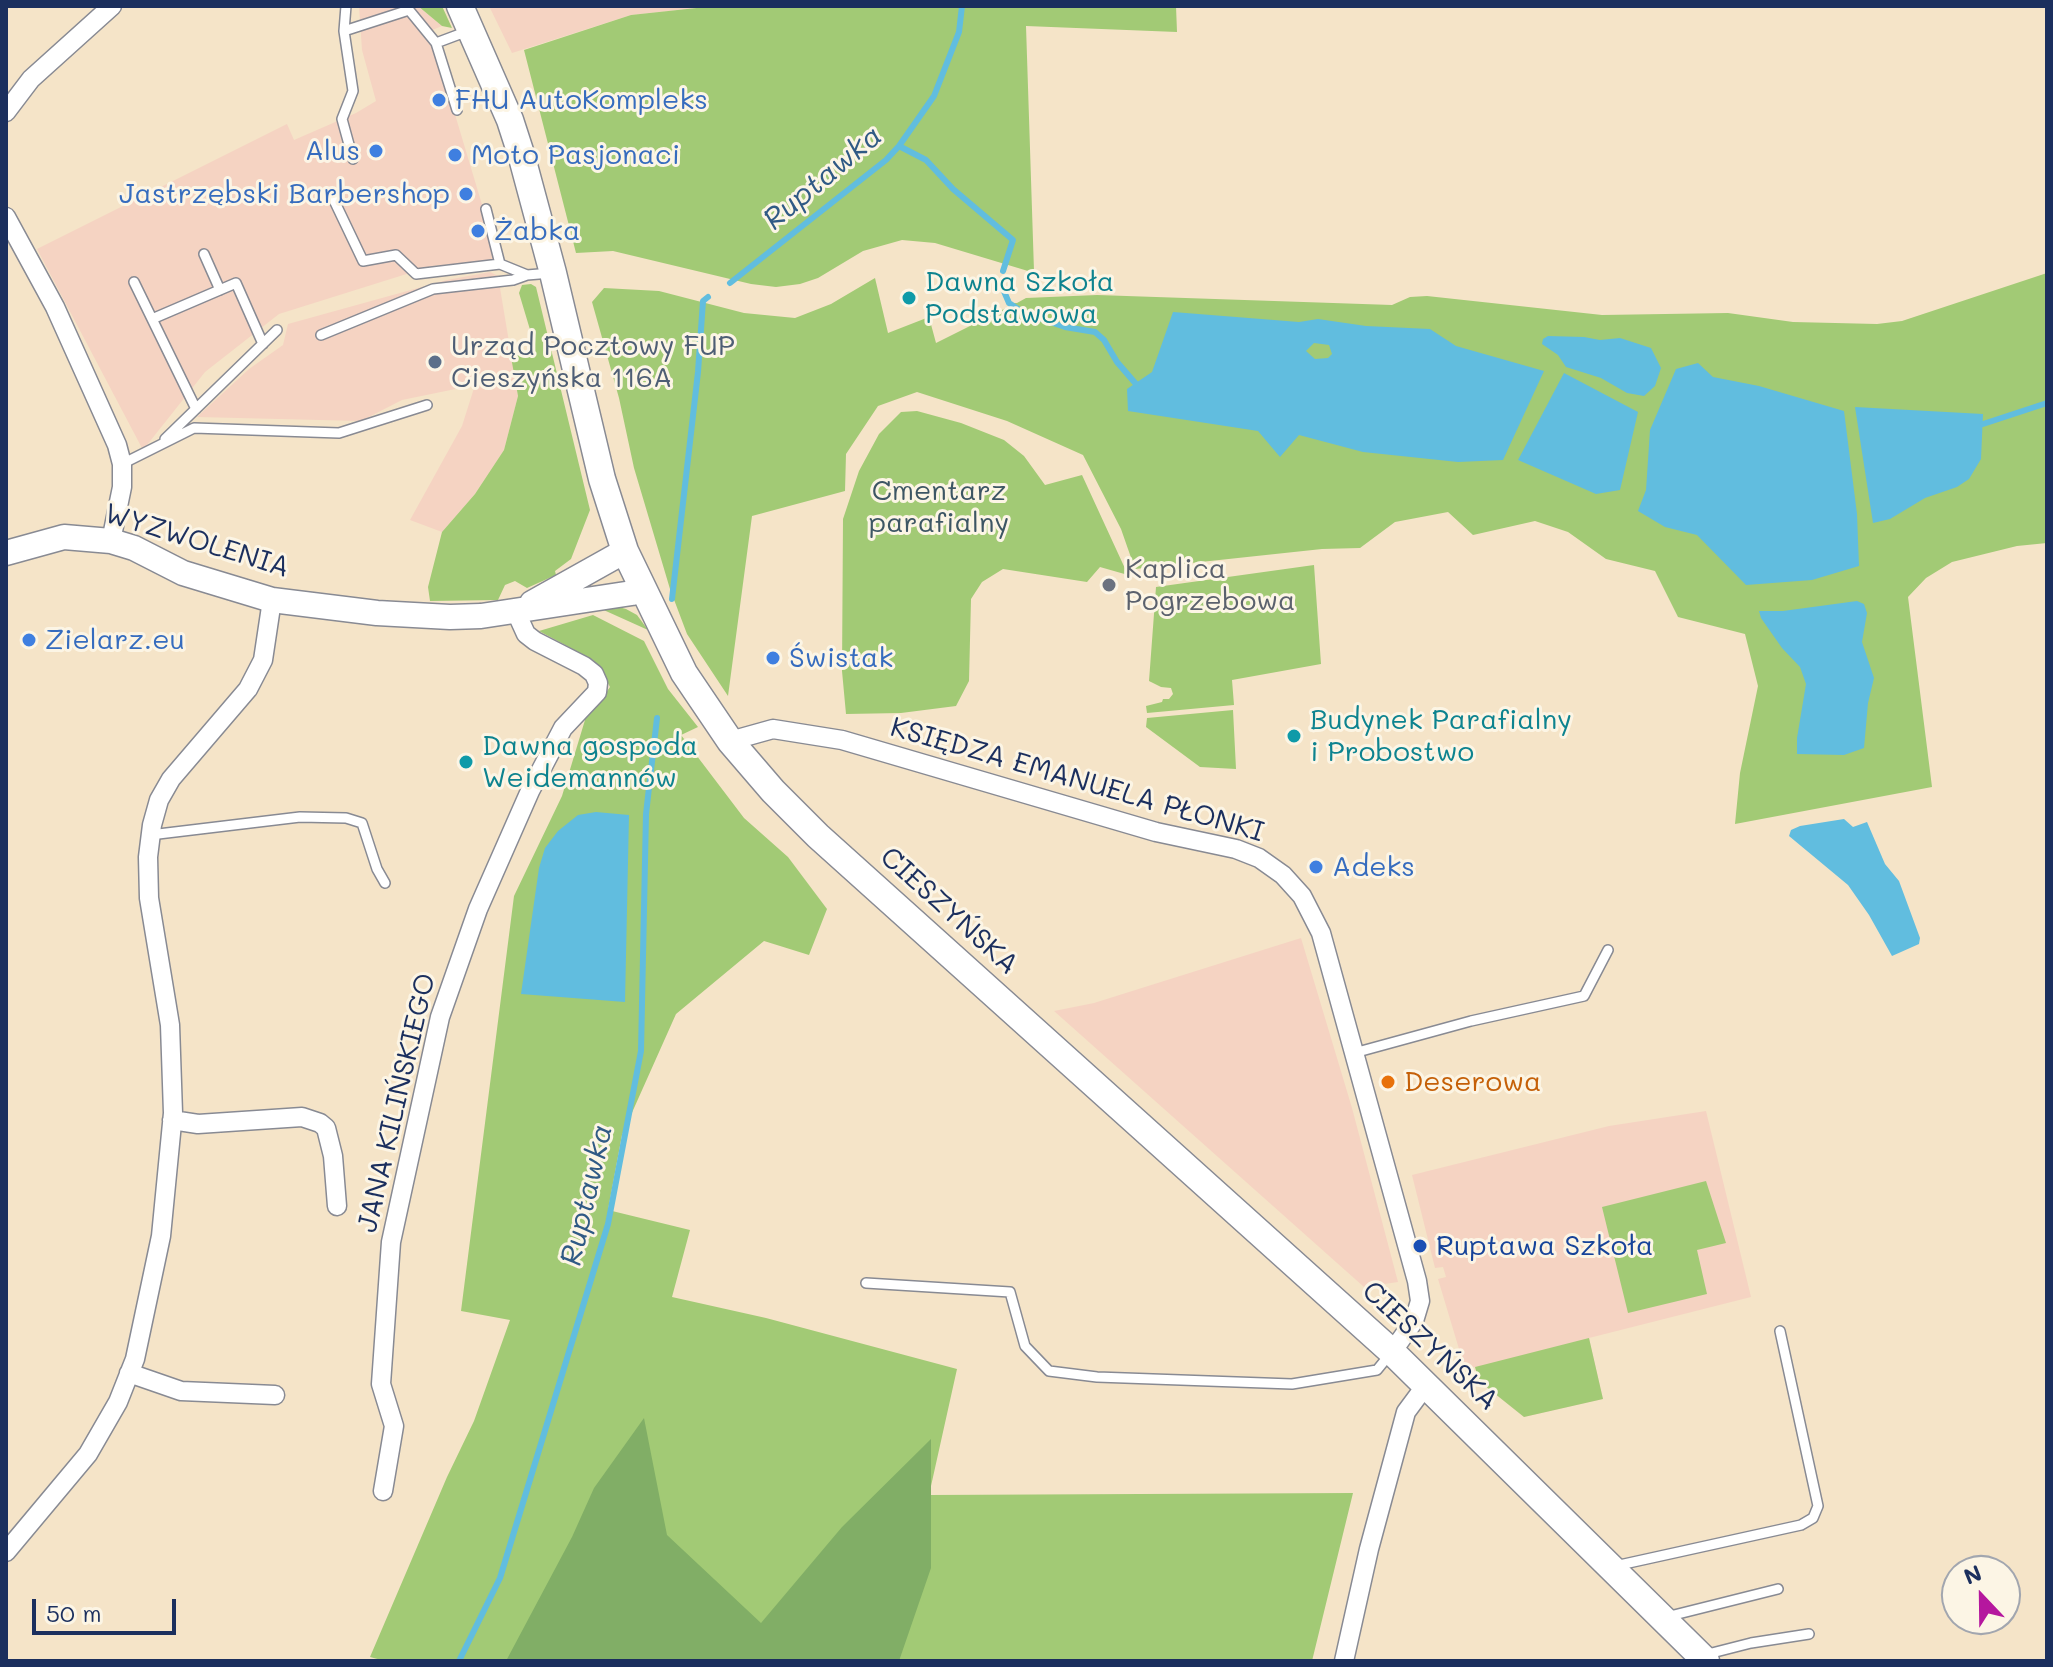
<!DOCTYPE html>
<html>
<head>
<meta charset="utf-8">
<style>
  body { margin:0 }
  #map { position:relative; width:2053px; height:1667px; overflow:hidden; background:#f5e4c8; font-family:Mali,sans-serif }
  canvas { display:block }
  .frame { position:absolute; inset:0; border:8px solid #1b2f5e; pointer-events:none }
  .north { position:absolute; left:1941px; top:1555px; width:80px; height:80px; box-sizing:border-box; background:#fcf5e5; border:2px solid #a2a6af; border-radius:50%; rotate:338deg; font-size:22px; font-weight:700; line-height:32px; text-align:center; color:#1b2f5e }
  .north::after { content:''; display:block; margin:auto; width:28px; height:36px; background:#b5179e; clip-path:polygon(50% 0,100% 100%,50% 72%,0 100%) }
  .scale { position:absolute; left:32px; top:1599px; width:144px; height:36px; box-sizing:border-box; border:4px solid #1b2f5e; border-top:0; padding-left:10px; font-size:24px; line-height:28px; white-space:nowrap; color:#1b2f5e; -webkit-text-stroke:6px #fcf5e5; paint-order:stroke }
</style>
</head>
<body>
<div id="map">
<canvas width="2053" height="1667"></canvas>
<div class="frame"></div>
<div class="north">N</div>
<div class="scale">50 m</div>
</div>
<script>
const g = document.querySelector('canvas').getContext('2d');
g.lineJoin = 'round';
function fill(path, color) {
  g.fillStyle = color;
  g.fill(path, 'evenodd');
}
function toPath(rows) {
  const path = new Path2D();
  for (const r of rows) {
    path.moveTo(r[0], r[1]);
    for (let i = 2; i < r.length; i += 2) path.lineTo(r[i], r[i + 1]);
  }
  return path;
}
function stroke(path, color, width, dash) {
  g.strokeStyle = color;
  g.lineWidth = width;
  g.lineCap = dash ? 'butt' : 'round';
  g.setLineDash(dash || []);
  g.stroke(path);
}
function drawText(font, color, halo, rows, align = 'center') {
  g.font = font + ' Mali,sans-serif';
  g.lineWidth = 6;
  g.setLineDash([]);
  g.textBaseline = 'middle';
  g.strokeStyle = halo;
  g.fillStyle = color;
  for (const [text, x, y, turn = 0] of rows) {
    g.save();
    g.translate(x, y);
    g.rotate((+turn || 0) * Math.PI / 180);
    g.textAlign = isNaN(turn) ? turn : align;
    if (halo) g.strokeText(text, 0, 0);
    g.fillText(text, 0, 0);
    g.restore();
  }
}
const built = toPath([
  [359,6,418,6,442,26,430,31,492,238,496,260,432,266,279,314,205,372,143,450,37,249,287,124,294,140,356,113,376,101,362,50],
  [489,6,715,6,631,15,512,53],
  [490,272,498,276,518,396,504,450,475,494,442,532,410,520,462,426,475,385,402,400,361,421,197,417,249,369,283,345,288,324,447,280],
  [1301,938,1352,1108,1398,1282,1364,1287,1054,1011,1094,1003],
  [1706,1111,1751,1297,1589,1338,1603,1399,1524,1417,1479,1381,1475,1367,1465,1369,1438,1279,1446,1277,1443,1267,1435,1268,1412,1175,1609,1126]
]);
const green = toPath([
  [418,6,442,6,452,28,442,26],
  [715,6,1176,6,1177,32,1026,26,1034,271,1028,271,935,243,902,240,863,251,818,278,800,284,776,287,751,284,613,251,576,253,524,50,631,15],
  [2047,273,2047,543,2017,546,1952,562,1926,578,1908,597,1932,787,1735,824,1740,773,1758,686,1745,634,1678,617,1655,571,1606,559,1568,532,1535,521,1473,535,1448,512,1395,522,1360,548,1322,549,1135,569,1121,529,1083,455,1007,421,917,392,878,406,846,454,845,491,752,516,728,696,687,634,670,589,634,468,619,398,592,302,604,288,659,291,744,313,795,318,831,304,875,278,888,333,929,317,936,343,1010,306,1009,303,1017,303,1026,298,1097,295,1392,305,1410,297,1427,296,1602,315,1728,313,1793,322,1877,324,1902,321],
  [531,284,536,287,590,510,571,559,555,571,556,575,527,588,515,581,505,585,498,600,430,601,428,587,442,532,475,494,504,450,518,396,511,357,531,350,534,343,519,293,522,285],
  [917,411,961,423,1004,440,1024,456,1045,485,1082,475,1128,575,1100,567,1087,582,1003,569,982,582,971,599,969,681,956,706,901,713,846,714,842,671,843,519,859,471,879,434,901,412],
  [1314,565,1321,664,1232,680,1234,705,1147,713,1146,706,1162,702,1163,699,1169,699,1173,694,1171,688,1161,687,1149,681,1156,587],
  [608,604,626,609,637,615,648,630,597,607],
  [593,615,644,641,668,689,698,727,681,735,744,818,788,857,827,909,809,955,764,941,676,1014,622,1135,608,1210,690,1230,672,1297,766,1318,957,1369,929,1495,1353,1493,1312,1661,385,1661,370,1657,447,1477,474,1421,510,1320,461,1311,514,896,562,796,585,720,580,715,605,694,610,687,600,668,593,660,539,631],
  [1233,710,1236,769,1200,767,1146,727,1147,718],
  [1706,1181,1726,1243,1697,1250,1707,1294,1628,1313,1602,1207],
  [1589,1338,1603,1399,1524,1417,1479,1381,1475,1367]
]);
const forest = toPath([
  [644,1418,667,1535,761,1623,842,1527,931,1439,931,1568,899,1661,506,1661,572,1537,594,1488]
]);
const water = toPath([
  [1173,312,1299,322,1318,319,1366,326,1430,329,1456,346,1544,371,1503,460,1458,462,1363,452,1299,435,1280,457,1258,431,1128,411,1127,389,1152,372],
  [1314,343,1329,345,1332,354,1328,358,1315,359,1306,351],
  [1548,336,1584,337,1600,340,1620,338,1651,348,1661,368,1655,386,1644,396,1627,393,1601,378,1566,367,1558,355,1542,344,1543,339],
  [1698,363,1713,377,1759,386,1844,411,1857,514,1859,566,1812,580,1746,585,1697,535,1665,527,1638,511,1646,490,1650,430,1676,369],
  [1564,373,1638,412,1620,490,1596,494,1518,460],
  [1855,407,1983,414,1981,459,1969,479,1957,487,1925,498,1890,519,1873,523],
  [1857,601,1864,604,1867,613,1862,642,1874,678,1868,703,1864,748,1844,755,1797,754,1797,738,1806,684,1800,667,1782,648,1761,618,1759,611,1783,611],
  [596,812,629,815,625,1002,521,994,539,868,545,848,558,831,578,815],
  [1844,819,1853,827,1867,822,1885,864,1899,881,1920,938,1919,944,1892,956,1869,915,1848,885,1789,836,1791,830,1800,826]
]);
const stream = toPath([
  [899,146,926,160,953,189,1013,240,1003,271],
  [730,283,886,160,899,146,934,96,959,32,962,6],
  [1003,289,1009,303,1024,313,1065,327,1095,332,1104,340,1117,362,1136,384],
  [1983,424,2047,403],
  [672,599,698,372,703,301,708,297],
  [459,1661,500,1578,608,1224,641,1051,646,814,657,718]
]);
const service = toPath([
  [344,31,346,6],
  [436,43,457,110],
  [353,159,342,119,353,91,344,31,409,10,436,43,468,31],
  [331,194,363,261,396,255,416,274,500,264,527,275],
  [486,209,500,264],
  [204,254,220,290],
  [134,282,196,409],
  [152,319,236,283,263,344],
  [321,335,433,289,513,280,527,275,551,273],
  [165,439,277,330],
  [122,464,194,428,339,433,427,405],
  [150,835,300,817,346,818,362,823,377,869,385,883],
  [1354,1053,1471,1021,1584,996,1608,950],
  [866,1283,1010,1292,1025,1346,1049,1371,1097,1377,1292,1384,1377,1370,1390,1354],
  [1615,1566,1801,1525,1813,1518,1818,1506,1780,1331],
  [1666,1617,1778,1589],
  [1704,1655,1751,1643,1809,1634]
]);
const minor = toPath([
  [6,112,31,79,112,6],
  [6,217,55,307,117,445,122,464,122,487,111,541],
  [730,741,773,729,842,740,1156,832,1236,849,1259,858,1283,875,1302,896,1321,933,1417,1281,1420,1301,1414,1321,1392,1352],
  [172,1120,198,1124,302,1117,320,1123,326,1128,333,1156,337,1206],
  [129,1373,181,1391,275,1395],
  [383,1491,394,1426,381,1384,391,1242,440,1017,478,909,530,791,563,728,597,692,598,683,594,674,584,666,535,641,526,634,516,612],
  [6,1552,88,1454,118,1402,135,1359,161,1236,173,1113,170,1025,149,898,148,857,152,825,159,800,171,779,248,689,263,660,272,600],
  [1344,1661,1369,1549,1406,1412,1426,1385]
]);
const tertiary = toPath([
  [6,553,64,537,111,541,134,548,183,573,272,600,377,613,450,617,481,616,632,593,642,590],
  [532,603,625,551]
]);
const secondary = toPath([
  [460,6,510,120,521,154,553,273,602,479,625,551,684,673,730,741,773,791,818,836,1392,1352,1706,1661]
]);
const markers = [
  [439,100,8,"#3f7fe0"],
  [376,151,8,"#3f7fe0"],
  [455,155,8,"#3f7fe0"],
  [466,194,8,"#3f7fe0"],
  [478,231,8,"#3f7fe0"],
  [909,298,8,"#0f9aa8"],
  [435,362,8,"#5c6f8a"],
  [1109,585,8,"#6b7280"],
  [29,640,8,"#3f7fe0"],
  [773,658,8,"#3f7fe0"],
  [1294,736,8,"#0f9aa8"],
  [466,762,8,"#0f9aa8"],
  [1316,867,8,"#3f7fe0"],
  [1388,1082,8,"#e8710a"],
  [1420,1246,8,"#1a4fb4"]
];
const shopNames = [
  ["FHU AutoKompleks",455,100],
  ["Alus",360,151,"right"],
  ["Moto Pasjonaci",471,155],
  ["Jastrzębski Barbershop",450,194,"right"],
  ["Żabka",494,231],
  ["Zielarz.eu",45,640],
  ["Świstak",789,658],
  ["Adeks",1332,867]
];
const cultureNames = [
  ["Dawna Szkoła",925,282],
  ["Podstawowa",925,314],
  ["Budynek Parafialny",1310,720],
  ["i Probostwo",1310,752],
  ["Dawna gospoda",482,746],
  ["Weidemannów",482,778]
];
const serviceNames = [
  ["Urząd Pocztowy FUP",451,346],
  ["Cieszyńska 116A",451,378]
];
const parkNames = [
  ["Cmentarz",939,491],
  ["parafialny",939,523]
];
const streetNames = [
  ["WYZWOLENIA",197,541,17],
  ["KSIĘDZA EMANUELA PŁONKI",1077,780,16],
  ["CIESZYŃSKA",949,911,42],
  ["JANA KILIŃSKIEGO",397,1103,-77],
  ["CIESZYŃSKA",1430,1346,43]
];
const worshipNames = [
  ["Kaplica",1125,569],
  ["Pogrzebowa",1125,601]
];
const foodNames = [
  ["Deserowa",1404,1082]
];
const transitNames = [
  ["Ruptawa Szkoła",1436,1246]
];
const waterNames = [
  ["Ruptawka",823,178,-40],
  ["Ruptawka",587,1195,-77]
];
fill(built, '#f5d3c2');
fill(green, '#a2ca75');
fill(forest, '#81ae66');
fill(water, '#61bddf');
stroke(stream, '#61bddf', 6);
stroke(service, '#888a93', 12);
stroke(minor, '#888a93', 21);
stroke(tertiary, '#888a93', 27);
stroke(secondary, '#888a93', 29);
stroke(service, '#fff', 9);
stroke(minor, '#fff', 18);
stroke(tertiary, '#fff', 24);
stroke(secondary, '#fff', 26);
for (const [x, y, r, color] of markers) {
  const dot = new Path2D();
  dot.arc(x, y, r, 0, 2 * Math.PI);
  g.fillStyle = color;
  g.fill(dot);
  stroke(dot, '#fcf5e5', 3);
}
drawText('28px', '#366cbe', '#fcf5e5', shopNames, 'left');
drawText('28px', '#0d838f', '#fcf5e5', cultureNames, 'left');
drawText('28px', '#4e5e75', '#fcf5e5', serviceNames, 'left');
drawText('28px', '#3d5664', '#fcf5e5', parkNames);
drawText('28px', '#1b2f5e', '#fcf5e5', streetNames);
drawText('28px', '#5b616d', '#fcf5e5', worshipNames, 'left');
drawText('28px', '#c56008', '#fcf5e5', foodNames, 'left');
drawText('28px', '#164399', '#fcf5e5', transitNames, 'left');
drawText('italic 30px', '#305a85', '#fcf5e5', waterNames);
</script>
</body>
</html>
